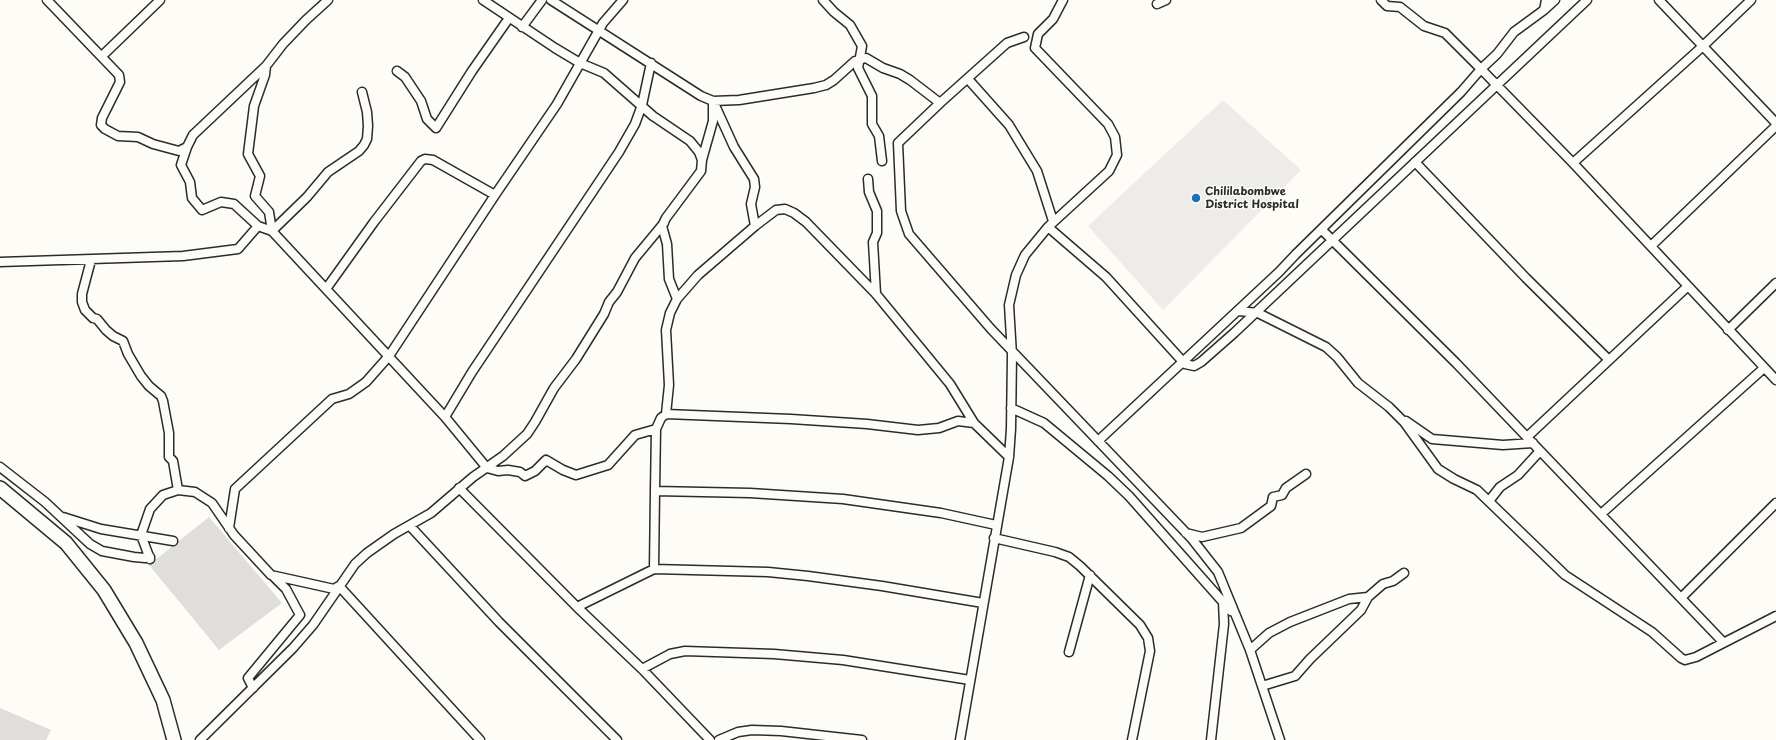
<!DOCTYPE html>
<html>
<head>
<meta charset="utf-8">
<style>
  body { margin:0 }
  canvas { display:block; background:#fdfcf7 }
</style>
</head>
<body>
<canvas width="1776" height="740"></canvas>
<script>
const g = document.querySelector('canvas').getContext('2d');
g.lineJoin = 'round';
function fill(path, color) {
  g.fillStyle = color;
  g.fill(path, 'evenodd');
}
function toPath(rows) {
  const path = new Path2D();
  for (const r of rows) {
    path.moveTo(r[0], r[1]);
    for (let i = 2; i < r.length; i += 2) path.lineTo(r[i], r[i + 1]);
  }
  return path;
}
function stroke(path, color, width, dash) {
  g.strokeStyle = color;
  g.lineWidth = width;
  g.lineCap = dash ? 'butt' : 'round';
  g.setLineDash(dash || []);
  g.stroke(path);
}
function drawText(font, color, halo, rows, align = 'center') {
  g.font = font + ' "Playpen Sans",sans-serif';
  g.lineWidth = 3;
  g.setLineDash([]);
  g.textBaseline = 'middle';
  g.strokeStyle = halo;
  g.fillStyle = color;
  for (const [text, x, y, turn = 0] of rows) {
    g.save();
    g.translate(x, y);
    g.rotate((+turn || 0) * Math.PI / 180);
    g.textAlign = isNaN(turn) ? turn : align;
    if (halo) g.strokeText(text, 0, 0);
    g.fillText(text, 0, 0);
    g.restore();
  }
}
const built = toPath([
  [1223,100,1301,170,1163,310,1088,226]
]);
const green = toPath([
  [209,517,282,603,219,650,149,565],
  [0,708,51,730,46,740,0,740]
]);
const minor = toPath([
  [47,0,119,75,120,82,102,118,101,125,105,129,118,136,138,137,153,144,179,151,187,147,181,165,190,182,192,198,202,210,221,202,234,204,258,226,272,231],
  [328,0,306,20,283,44,266,66,265,75,254,106,248,154,260,176,255,196,269,212,272,231,445,417,487,468,498,471,508,470,520,472,525,476,535,471,546,460,563,470,576,475,608,465,635,435,656,429],
  [483,0,555,48,580,63,604,73,653,116,690,141,699,152,702,160,701,171,666,218,662,226,667,244,669,279,677,299],
  [551,0,701,96,713,101,739,100,814,88,826,85,834,80,855,61,866,58,883,68,900,74,910,80,940,103,1007,43,1024,37],
  [823,0,834,12,850,25,862,46,858,68,872,96,872,124,879,136,882,161],
  [1381,0,1387,6,1400,7,1424,26,1445,33,1481,69,1497,54,1514,32,1544,10,1546,0],
  [1659,0,1776,123],
  [1157,4,1166,0],
  [1544,10,1555,0],
  [522,27,542,0],
  [102,56,160,0],
  [397,71,405,77,421,101,427,119,436,128,472,71,509,18],
  [968,79,1009,125,1026,153,1037,171,1053,221],
  [713,101,734,147,754,179,755,187,751,204,755,226],
  [940,103,898,143,901,211,909,234,991,329,1192,539,1218,572,1250,650,1280,740],
  [187,147,193,135,266,66],
  [702,160,713,121,713,103],
  [1415,162,1526,278,1609,360],
  [1573,163,1703,46,1751,0],
  [868,179,869,192,877,211,877,233,873,242,876,294],
  [1048,227,1106,277,1185,364,1194,366,1201,362,1234,333,1587,0],
  [1322,230,1456,363,1723,642],
  [272,231,307,197,328,172,359,151,364,145,367,139,368,126,367,112,362,92],
  [1651,246,1776,126],
  [91,260,82,294,82,302,85,310,93,318,97,319,106,330,113,336,123,341,128,354,141,376,149,386,161,396,163,401,169,433,169,457,173,461,178,490,163,495,150,509,141,535,150,559],
  [0,262,183,256,238,249,258,226],
  [326,289,374,222,421,161,425,159,433,160,495,195],
  [1239,311,1258,313,1326,347,1337,357,1358,383,1389,407,1404,422,1438,469,1454,479,1477,490,1565,575,1652,632,1681,658,1685,660,1696,657,1776,616],
  [1728,330,1776,283],
  [1011,408,1044,423,1108,476,1129,496,1231,611],
  [666,414,669,385,666,330,670,313,677,299,698,275,755,226,776,210,785,209,794,213,806,222,876,294,950,384,974,423],
  [445,417,472,372,619,152,635,124,642,105,651,63],
  [1406,421,1432,439,1503,445,1533,443],
  [1527,437,1688,286],
  [1098,441,1279,272,1296,254,1461,92,1481,69,1573,163,1776,380],
  [0,467,45,502,90,544,102,551,134,557,145,558,150,557],
  [459,488,577,607,642,669,710,740],
  [178,490,195,492,212,503,234,535,271,575,334,589,339,586,480,740],
  [655,491,656,429,661,418,666,414,791,419,867,424,918,430,939,428,958,421,974,423,1009,457],
  [1489,501,1500,487,1518,475,1540,451],
  [1601,514,1764,368],
  [63,517,101,529,173,541],
  [410,526,499,622,617,740],
  [229,528,235,489,332,399,349,394,366,382,389,356,495,195,557,104,603,23,623,0],
  [1186,533,1202,537,1241,528,1271,506,1273,497,1282,495,1286,488,1306,474],
  [994,538,1055,552,1069,557,1080,566,1140,625,1148,638,1150,651,1132,740],
  [654,569,768,572,808,576,882,586,983,603],
  [1681,598,1776,503],
  [577,607,654,569,655,491,750,493,843,499,941,513,996,525],
  [1250,650,1269,633,1290,622,1349,599,1368,597,1383,584,1393,581,1404,573],
  [1069,652,1090,575],
  [642,669,670,654,685,651,774,654,843,660,970,680],
  [1262,686,1295,676,1310,659,1361,610,1368,597],
  [253,688,248,678,300,615,286,589,273,576],
  [200,740,293,648,313,625,355,564,367,553,394,534,431,513,473,477,503,456,527,434,535,422,554,388,576,359,604,314,609,302,617,292,635,258,664,223],
  [719,740,738,732,752,730,781,731,862,740],
  [960,740,1009,457,1011,429,1012,355,1009,305,1016,275,1025,255,1048,227,1109,171,1117,155,1115,137,1108,124,1035,48,1038,34,1053,19,1063,0],
  [1211,740,1224,624,1223,602]
]);
const trunk = toPath([
  [0,488,66,543,104,590,136,643,163,700,174,740]
]);
const markers = [
  [1196,198,5,"#1f6fb2"]
];
const poiNames = [
  ["Chililabombwe",1205,192],
  ["District Hospital",1205,205]
];
fill(built, '#edece8');
fill(green, '#dfdeda');
stroke(minor, '#2b2b2b', 11);
stroke(trunk, '#2b2b2b', 16);
stroke(minor, '#fdfcf7', 8);
stroke(trunk, '#fdfcf7', 13);
for (const [x, y, r, color] of markers) {
  const dot = new Path2D();
  dot.arc(x, y, r, 0, 2 * Math.PI);
  g.fillStyle = color;
  g.fill(dot);
  stroke(dot, '#fdfcf7', 1.5);
}
drawText('bold 11px', '#2b2b2b', '#fdfcf7', poiNames, 'left');
</script>
</body>
</html>
